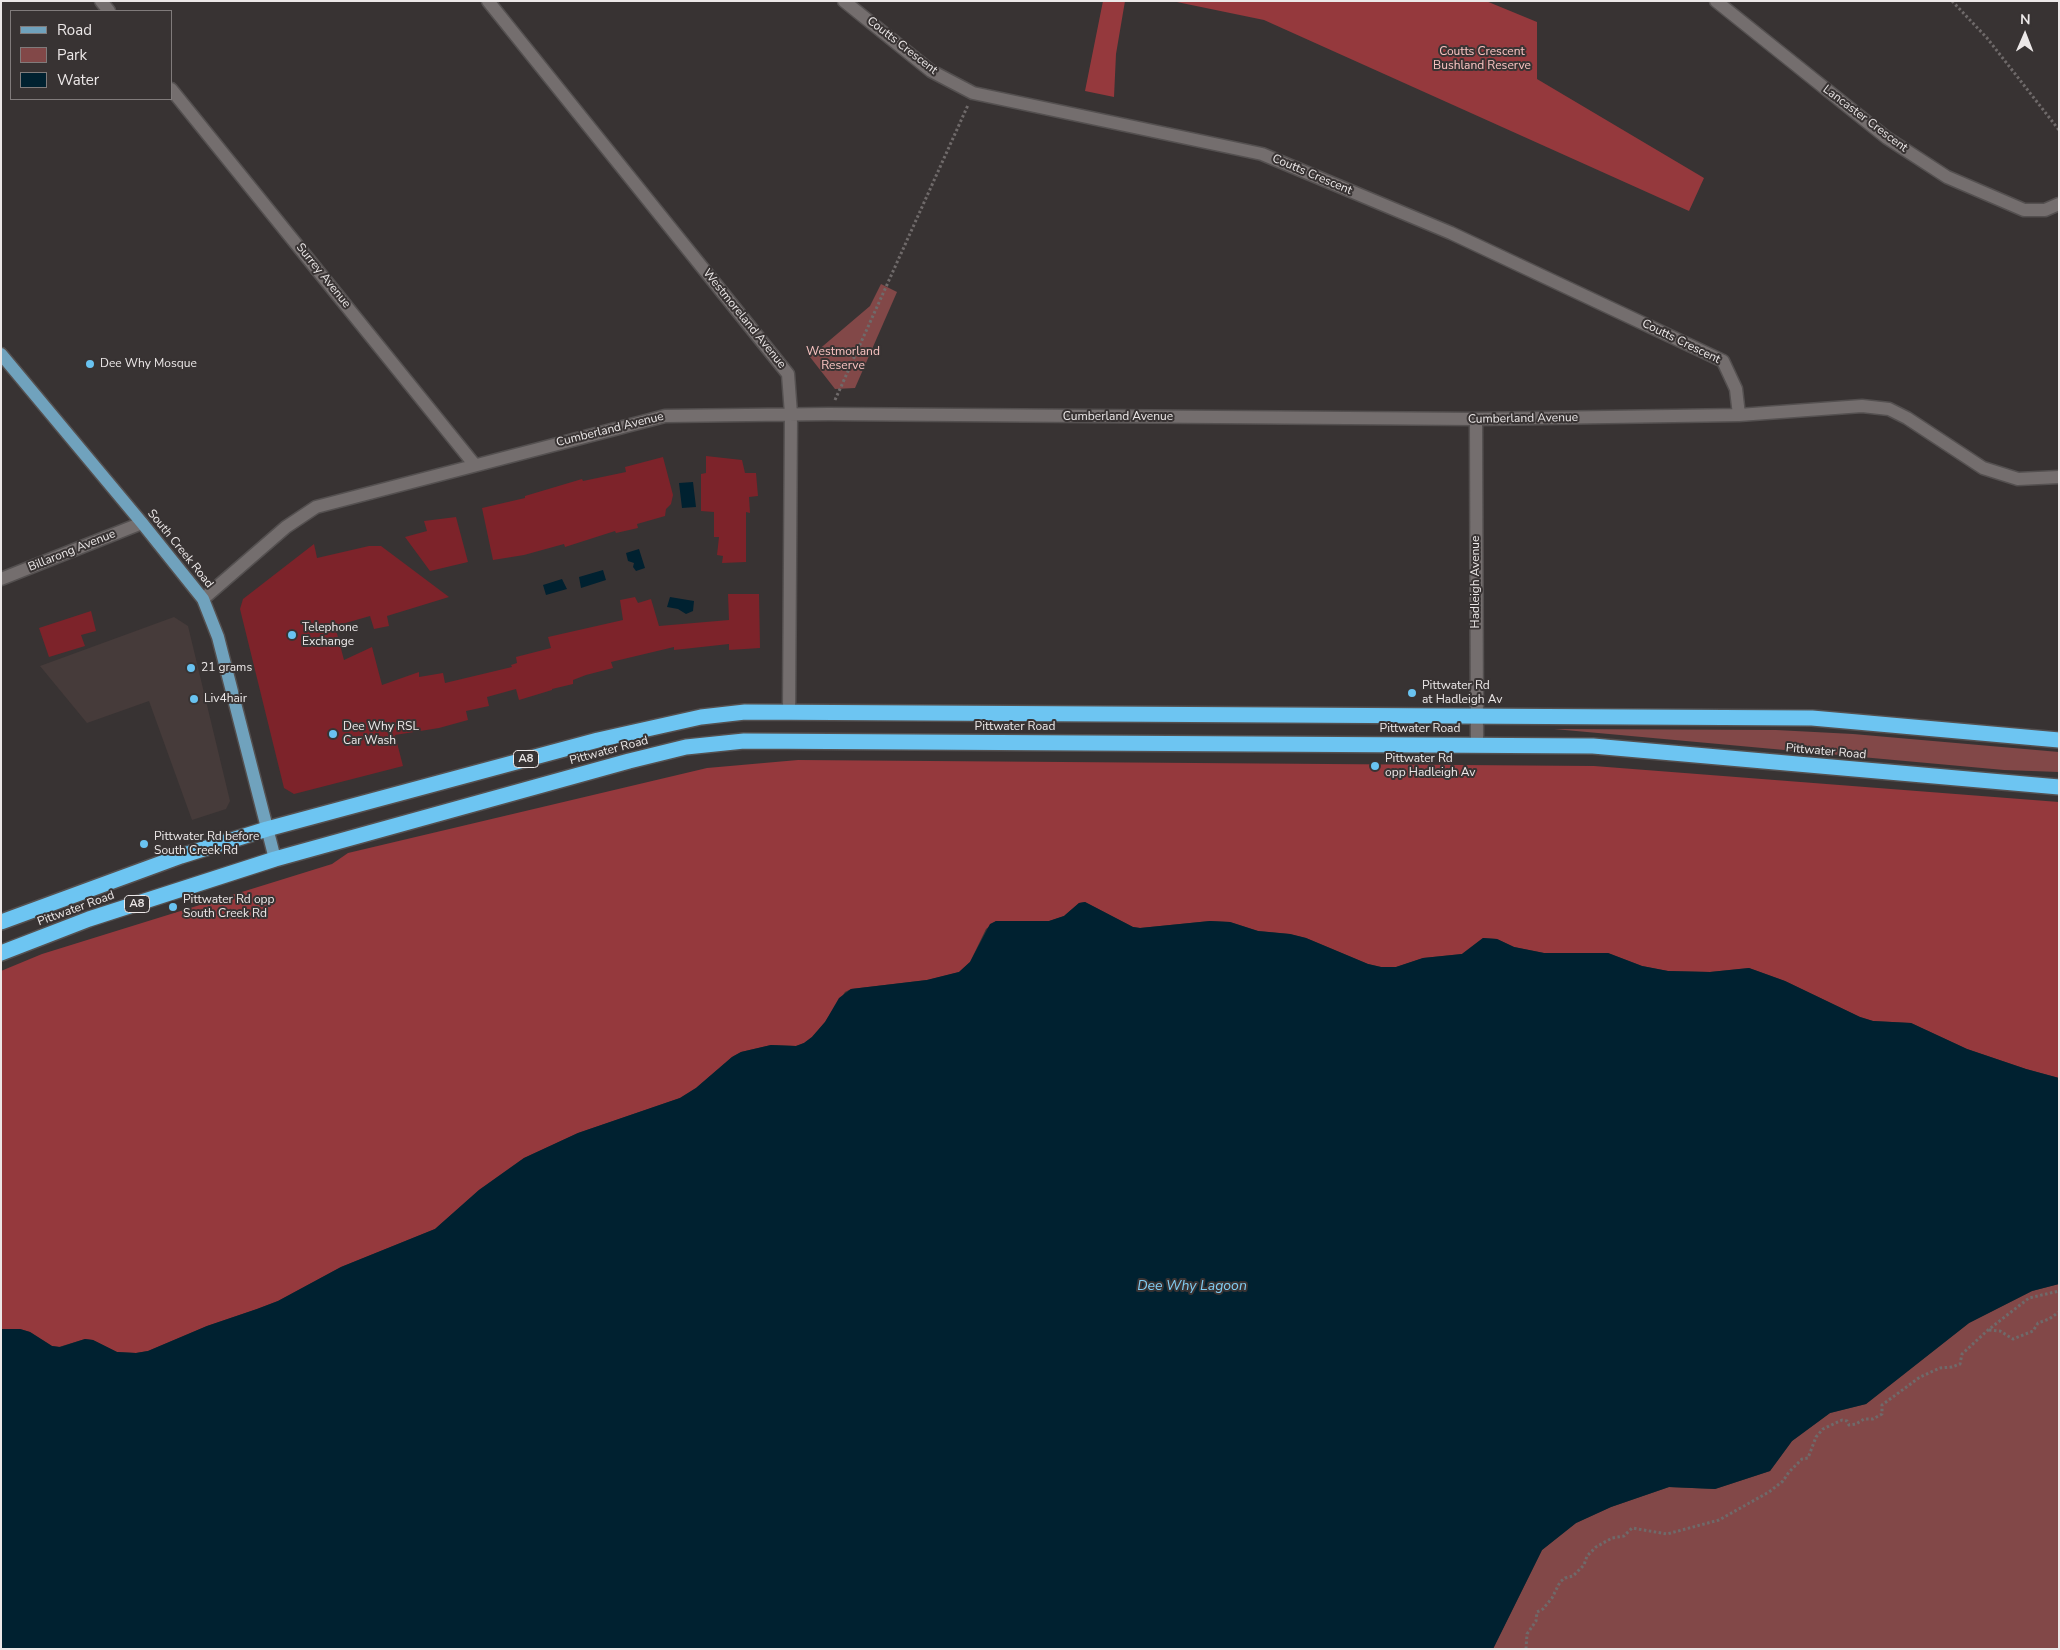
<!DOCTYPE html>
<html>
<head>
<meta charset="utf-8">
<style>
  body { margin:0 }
  #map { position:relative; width:2060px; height:1650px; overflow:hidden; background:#383333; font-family:"Nunito Sans",sans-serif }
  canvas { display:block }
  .frame { position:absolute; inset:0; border:2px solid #ece8e8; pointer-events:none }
  .legend { position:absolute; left:10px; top:10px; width:162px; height:90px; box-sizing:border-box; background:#383333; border:1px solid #807b7b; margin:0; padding:6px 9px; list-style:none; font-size:15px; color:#ece8e8 }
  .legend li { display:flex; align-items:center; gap:10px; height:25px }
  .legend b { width:25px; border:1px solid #807b7b }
  .north { position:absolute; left:2000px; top:10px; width:50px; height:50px; -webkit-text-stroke:4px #383333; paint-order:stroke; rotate:1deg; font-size:14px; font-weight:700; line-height:20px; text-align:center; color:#ece8e8 }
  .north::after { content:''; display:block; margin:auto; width:18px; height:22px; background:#ece8e8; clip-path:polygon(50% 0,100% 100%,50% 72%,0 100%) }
</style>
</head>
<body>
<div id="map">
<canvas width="2060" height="1650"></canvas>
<div class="frame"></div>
<ul class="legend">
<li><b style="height:6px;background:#70a2bd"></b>Road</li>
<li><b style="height:14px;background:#824848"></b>Park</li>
<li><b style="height:14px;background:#002130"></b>Water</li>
</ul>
<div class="north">N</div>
</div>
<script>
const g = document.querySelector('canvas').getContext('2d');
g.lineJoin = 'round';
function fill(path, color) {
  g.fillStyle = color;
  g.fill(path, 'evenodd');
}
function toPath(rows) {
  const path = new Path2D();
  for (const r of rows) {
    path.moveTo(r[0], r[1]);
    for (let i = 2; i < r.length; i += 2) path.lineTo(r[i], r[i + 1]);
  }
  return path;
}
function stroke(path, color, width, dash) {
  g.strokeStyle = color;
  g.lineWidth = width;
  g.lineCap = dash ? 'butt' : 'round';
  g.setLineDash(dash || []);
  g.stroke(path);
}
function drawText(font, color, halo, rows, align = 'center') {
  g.font = font + ' "Nunito Sans",sans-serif';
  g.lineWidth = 4;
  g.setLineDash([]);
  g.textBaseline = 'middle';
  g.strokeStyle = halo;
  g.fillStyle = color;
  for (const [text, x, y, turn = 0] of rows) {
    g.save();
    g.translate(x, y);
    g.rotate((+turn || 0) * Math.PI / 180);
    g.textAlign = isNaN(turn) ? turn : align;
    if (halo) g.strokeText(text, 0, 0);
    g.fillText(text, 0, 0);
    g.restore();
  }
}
const built = toPath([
  [174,617,188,626,230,801,226,809,192,820,149,701,87,723,40,666]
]);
const green = toPath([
  [881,284,897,292,855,388,835,389,810,357,870,306],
  [1554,729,1776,730,1853,734,2059,752,2059,772,2004,770],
  [2059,1284,2059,1649,1493,1649,1542,1550,1576,1523,1611,1507,1669,1487,1715,1489,1770,1471,1792,1441,1830,1413,1866,1404,1969,1323,2032,1291]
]);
const forest = toPath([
  [1103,1,1125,1,1116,54,1114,97,1085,91],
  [1172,1,1486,1,1537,22,1537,79,1704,178,1689,211,1264,20],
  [798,760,1594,766,2059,802,2059,1078,2026,1069,1967,1049,1911,1023,1873,1021,1860,1017,1785,981,1749,968,1710,972,1668,971,1642,966,1608,953,1544,953,1514,947,1497,939,1483,938,1462,954,1423,958,1396,967,1381,967,1368,964,1306,938,1290,934,1258,931,1230,922,1210,921,1140,928,1133,927,1085,902,1079,903,1064,916,1049,921,996,921,986,929,970,962,959,972,927,980,851,989,845,992,825,1022,812,1037,804,1043,796,1046,771,1045,741,1052,732,1057,696,1088,680,1098,578,1133,524,1158,479,1190,435,1229,341,1267,278,1301,257,1309,207,1326,148,1351,136,1353,117,1352,93,1340,85,1339,59,1347,52,1346,30,1332,20,1329,1,1329,1,971,42,954,332,864,348,853,707,768]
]);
const water = toPath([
  [693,482,696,507,682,508,679,483],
  [639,549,645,568,636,571,633,567,634,563,628,561,626,553],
  [603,570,606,580,581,588,579,577],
  [562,579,567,589,546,595,543,585],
  [670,597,694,601,693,611,686,614,678,609,667,607],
  [1085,902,1133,927,1140,928,1210,921,1230,922,1258,931,1290,934,1306,938,1368,964,1381,967,1396,967,1423,958,1462,954,1483,938,1497,939,1514,947,1544,953,1608,953,1642,966,1668,971,1710,972,1749,968,1785,981,1860,1017,1873,1021,1911,1023,1967,1049,2026,1069,2059,1078,2059,1284,2032,1291,1969,1323,1866,1404,1830,1413,1792,1441,1770,1471,1715,1489,1669,1487,1611,1507,1576,1523,1542,1550,1493,1649,1,1649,1,1329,20,1329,30,1332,52,1346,60,1347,85,1339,93,1340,117,1352,136,1353,148,1351,207,1326,257,1309,278,1301,341,1267,435,1229,479,1190,524,1158,578,1133,680,1098,696,1088,732,1057,741,1052,771,1045,796,1046,804,1043,812,1037,825,1022,839,998,851,989,927,980,959,972,970,962,990,924,996,921,1049,921,1064,916,1079,903]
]);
const building = toPath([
  [706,456,742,460,745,473,756,473,758,496,749,497,750,513,746,512,746,562,722,563,723,556,717,555,719,537,714,537,714,512,701,511,701,474,706,473],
  [663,457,673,495,671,504,666,509,665,516,637,524,638,528,616,533,615,531,565,547,564,544,524,555,493,560,482,508,525,498,525,496,582,479,583,481,626,472,625,467],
  [456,517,468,562,430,571,405,537,427,531,424,521],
  [314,544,317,558,369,546,381,546,449,597,387,616,389,626,374,629,370,616,335,626,344,660,372,647,382,685,419,672,419,677,443,673,445,683,512,667,511,665,517,663,516,657,551,648,548,637,623,620,620,600,635,597,638,603,651,599,659,626,729,620,728,594,759,594,760,648,729,650,729,644,674,650,674,647,611,662,613,668,586,675,573,680,573,684,552,689,552,690,519,700,516,689,487,697,489,706,466,711,468,720,439,728,395,735,403,766,294,794,284,788,240,609,243,599],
  [91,611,96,631,81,635,85,646,49,657,39,628]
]);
const path = toPath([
  [1952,1,1987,38,2059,130],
  [835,400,968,105],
  [1989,1330,2000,1331,2013,1339,2033,1331,2038,1323,2049,1319,2059,1312],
  [1526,1649,1527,1634,1536,1621,1537,1612,1543,1609,1552,1598,1560,1582,1565,1578,1573,1576,1584,1565,1587,1556,1596,1547,1612,1538,1624,1536,1632,1528,1667,1534,1719,1520,1769,1492,1783,1481,1789,1472,1802,1459,1808,1458,1816,1437,1823,1429,1842,1420,1847,1421,1849,1425,1856,1424,1864,1419,1873,1419,1882,1414,1882,1405,1920,1377,1940,1368,1952,1367,1960,1364,1962,1354,1988,1330,2029,1298,2059,1291]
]);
const minor = toPath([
  [101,1,109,11],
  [488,1,788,374,791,414,789,711],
  [844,1,931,71,973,93,1262,154,1451,233,1723,361,1736,389,1739,415],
  [1716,1,1887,138,1947,177,2024,210,2045,210,2059,204],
  [171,89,474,464],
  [1476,419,1477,744],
  [1,579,142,523],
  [203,599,286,527,316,507,665,416,829,414,1476,419,1739,415,1862,406,1889,409,1907,418,1983,468,2018,479,2059,477]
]);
const major = toPath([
  [1,354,142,523,203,599,218,637,275,859]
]);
const highway = toPath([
  [1,922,181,856,267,829,598,740,701,717,745,712,1812,718,2059,740],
  [1,953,89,919,275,859,629,761,686,747,744,741,1593,746,2059,787]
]);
const markers = [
  [90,364,5,"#69c3f1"],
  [292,635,5,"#69c3f1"],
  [191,668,5,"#69c3f1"],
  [1412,693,5,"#69c3f1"],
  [194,699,5,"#69c3f1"],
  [333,734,5,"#69c3f1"],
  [1375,766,5,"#69c3f1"],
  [144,844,5,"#69c3f1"],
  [173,907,5,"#69c3f1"]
];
const shields = [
  [526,759,25],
  [137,904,25]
];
const shieldNames = [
  ["A8",526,759],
  ["A8",137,904]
];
const streetNames = [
  ["Coutts Crescent",902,46,38],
  ["Lancaster Crescent",1865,119,37],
  ["Coutts Crescent",1312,175,23],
  ["Surrey Avenue",323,276,51],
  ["Westmoreland Avenue",744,319,51],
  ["Coutts Crescent",1681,342,26],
  ["Cumberland Avenue",1118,417],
  ["Cumberland Avenue",1523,419,-1],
  ["Cumberland Avenue",610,430,-14],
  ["South Creek Road",180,549,51],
  ["Billarong Avenue",72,551,-22],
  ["Hadleigh Avenue",1476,582,-90],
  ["Pittwater Road",1015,727],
  ["Pittwater Road",1420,729],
  ["Pittwater Road",609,751,-15],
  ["Pittwater Road",1826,752,5],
  ["Pittwater Road",76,909,-20]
];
const parkNames = [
  ["Coutts Crescent",1482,52],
  ["Bushland Reserve",1482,66],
  ["Westmorland",843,352],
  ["Reserve",843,366]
];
const poiNames = [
  ["Dee Why Mosque",100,364],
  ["Telephone",302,628],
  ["Exchange",302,642],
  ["21 grams",201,668],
  ["Pittwater Rd",1422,686],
  ["at Hadleigh Av",1422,700],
  ["Liv4hair",204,699],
  ["Dee Why RSL",343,727],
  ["Car Wash",343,741],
  ["Pittwater Rd",1385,759],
  ["opp Hadleigh Av",1385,773],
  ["Pittwater Rd before",154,837],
  ["South Creek Rd",154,851],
  ["Pittwater Rd opp",183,900],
  ["South Creek Rd",183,914]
];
const waterNames = [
  ["Dee Why Lagoon",1192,1287]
];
fill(built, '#463b3a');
fill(green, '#824848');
fill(forest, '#95393d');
fill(water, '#002130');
fill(building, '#7d232a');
stroke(minor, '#545050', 15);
stroke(major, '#545050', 15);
stroke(highway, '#545050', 18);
stroke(path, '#6f6a6a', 3, [2.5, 2.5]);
stroke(minor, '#746e6e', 12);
stroke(major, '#70a2bd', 12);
stroke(highway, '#6dc5f2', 15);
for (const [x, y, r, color] of markers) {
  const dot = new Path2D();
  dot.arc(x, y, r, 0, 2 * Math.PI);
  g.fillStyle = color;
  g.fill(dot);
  stroke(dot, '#383333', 2);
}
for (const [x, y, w] of shields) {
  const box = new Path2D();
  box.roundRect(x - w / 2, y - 8.5, w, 17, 4);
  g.fillStyle = '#383333';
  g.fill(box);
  stroke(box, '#ece8e8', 1);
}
drawText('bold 11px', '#ece8e8', null, shieldNames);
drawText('12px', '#ece8e8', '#383333', streetNames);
drawText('12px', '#fac4c2', '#383333', parkNames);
drawText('12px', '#ece8e8', '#383333', poiNames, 'left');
drawText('italic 14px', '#81ccf2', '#383333', waterNames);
</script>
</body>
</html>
